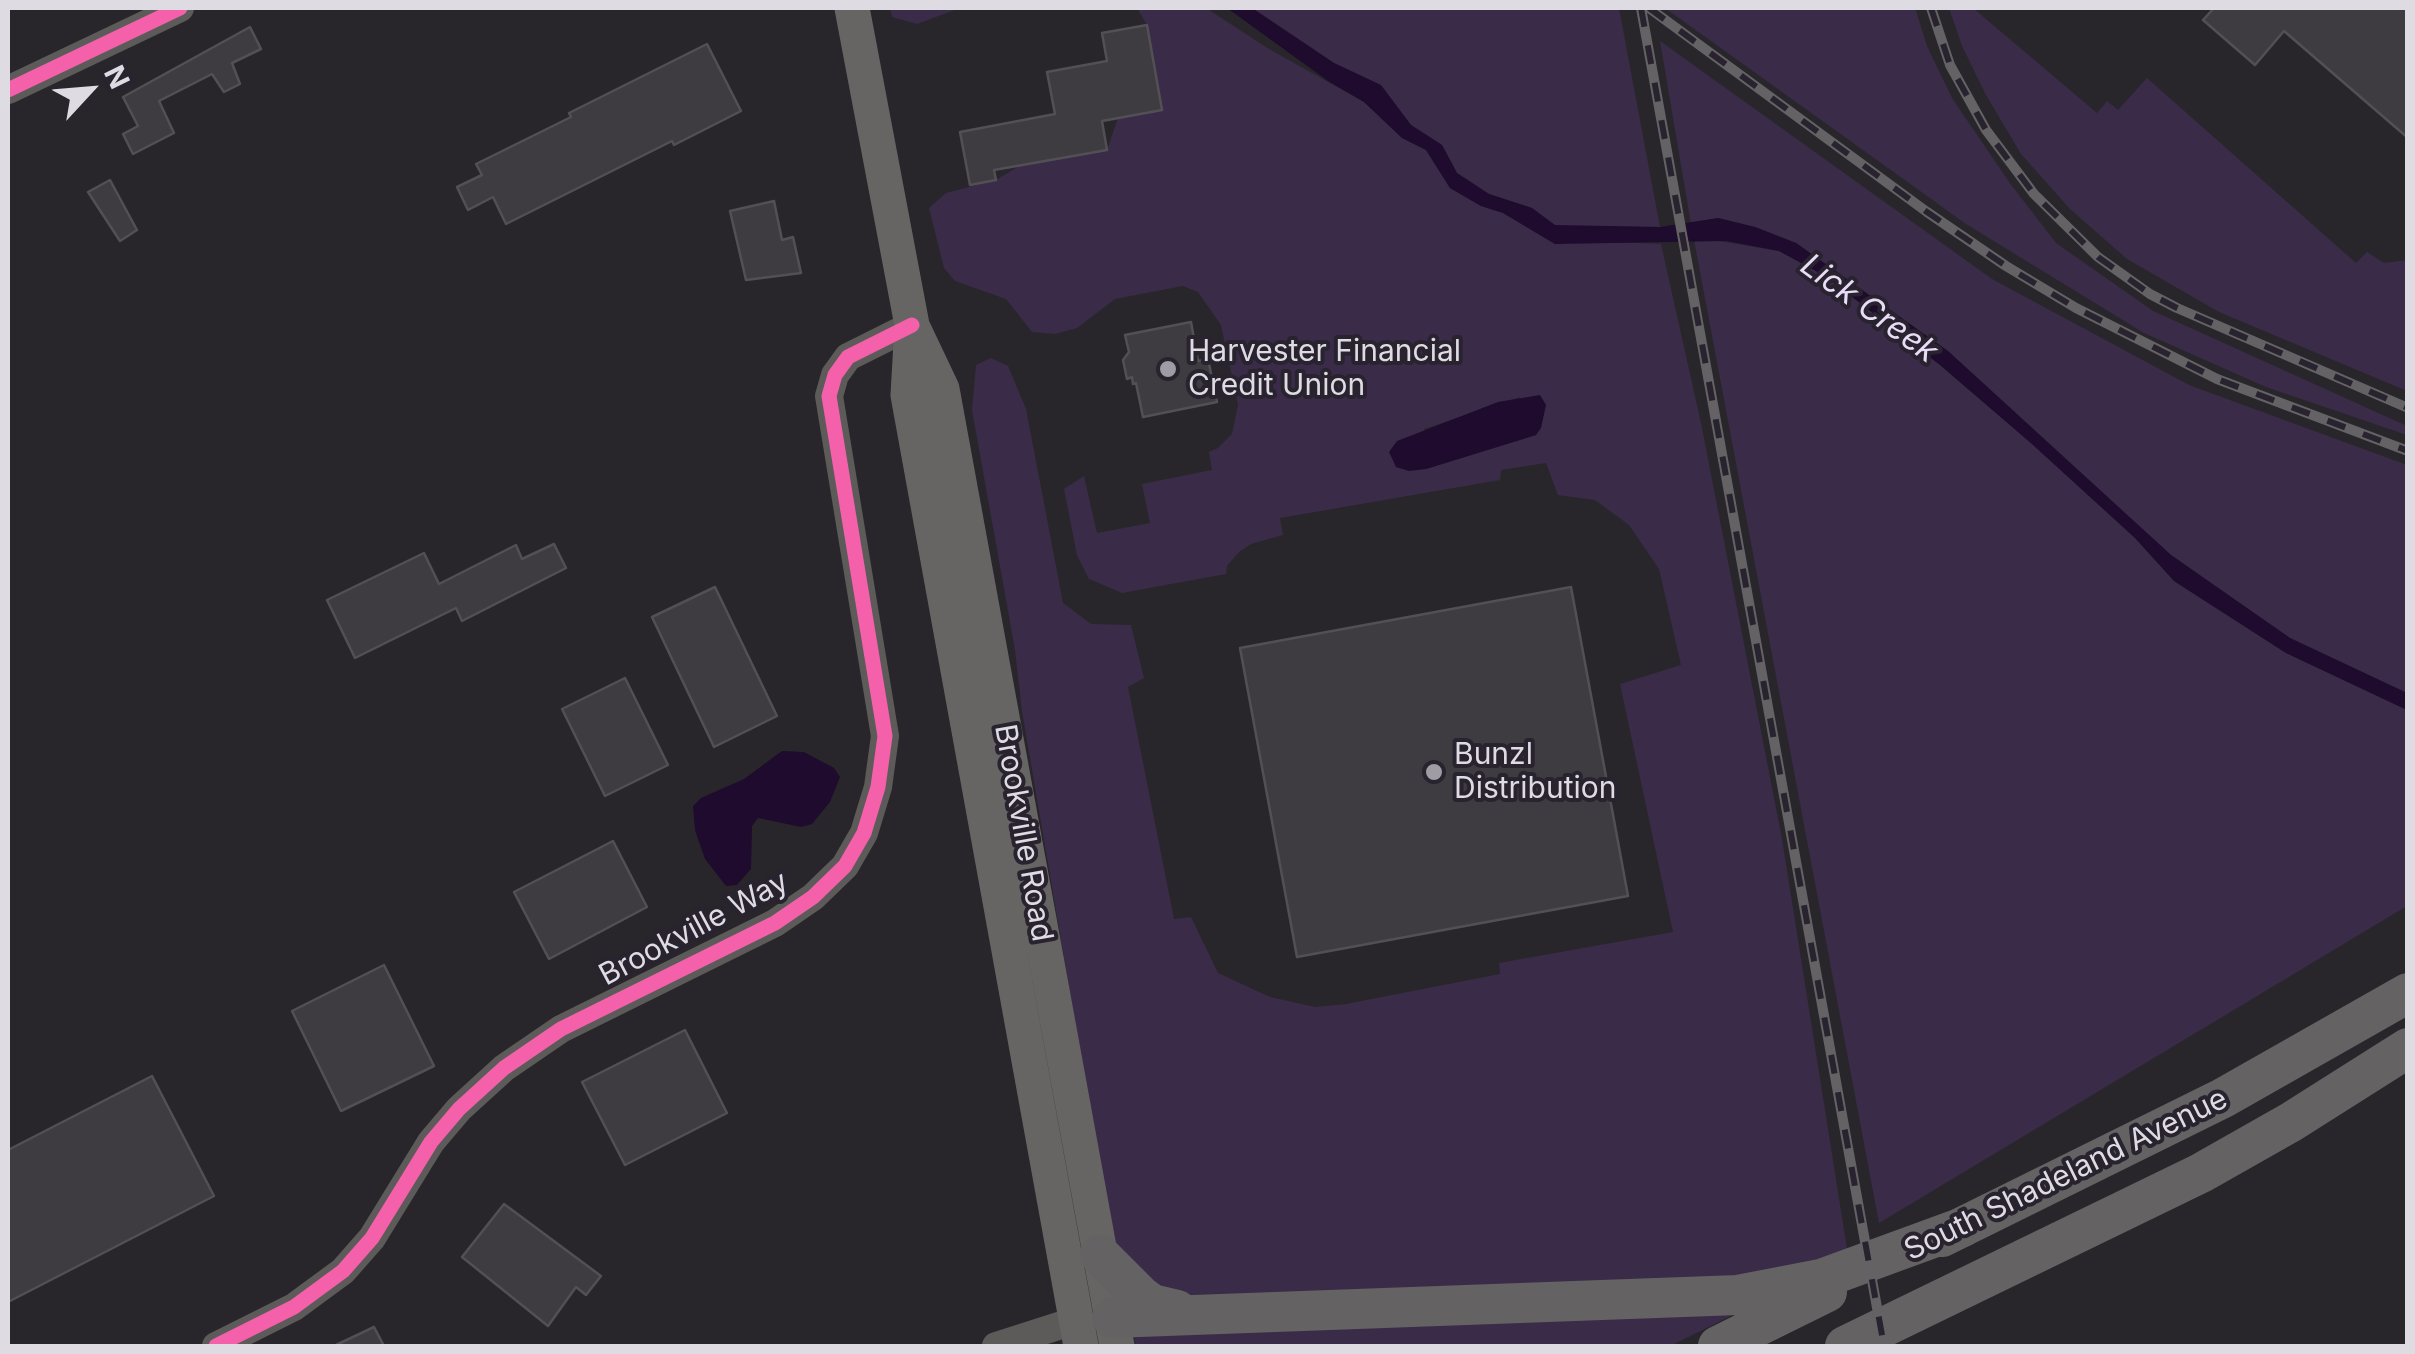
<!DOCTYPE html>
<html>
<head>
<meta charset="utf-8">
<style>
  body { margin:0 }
  #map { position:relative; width:2415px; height:1354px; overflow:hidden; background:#28262b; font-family:Inter,sans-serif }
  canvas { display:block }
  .frame { position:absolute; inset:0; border:10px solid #dfdbe3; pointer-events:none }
  .north { position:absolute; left:40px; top:40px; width:100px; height:100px; -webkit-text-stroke:8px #28232e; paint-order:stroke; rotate:64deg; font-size:28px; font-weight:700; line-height:40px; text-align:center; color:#dfdbe3 }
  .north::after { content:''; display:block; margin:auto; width:35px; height:45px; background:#dfdbe3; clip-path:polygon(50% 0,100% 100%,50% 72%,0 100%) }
</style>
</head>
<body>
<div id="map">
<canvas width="2415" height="1354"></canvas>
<div class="frame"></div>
<div class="north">N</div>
</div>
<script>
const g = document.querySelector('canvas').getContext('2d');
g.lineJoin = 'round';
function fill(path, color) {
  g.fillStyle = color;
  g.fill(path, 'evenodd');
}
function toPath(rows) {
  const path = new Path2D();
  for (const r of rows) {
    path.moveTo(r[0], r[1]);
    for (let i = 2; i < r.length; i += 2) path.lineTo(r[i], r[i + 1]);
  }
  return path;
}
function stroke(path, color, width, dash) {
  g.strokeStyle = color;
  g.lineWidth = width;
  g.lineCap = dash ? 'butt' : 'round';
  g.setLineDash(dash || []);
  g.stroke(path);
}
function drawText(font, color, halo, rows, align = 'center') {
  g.font = font + ' Inter,sans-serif';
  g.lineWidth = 8;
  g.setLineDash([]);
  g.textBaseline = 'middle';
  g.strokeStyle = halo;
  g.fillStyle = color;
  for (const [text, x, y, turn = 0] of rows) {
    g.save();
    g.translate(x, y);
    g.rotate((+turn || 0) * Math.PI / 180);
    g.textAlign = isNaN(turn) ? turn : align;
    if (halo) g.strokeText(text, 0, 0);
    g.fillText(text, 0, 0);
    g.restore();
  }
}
const green = toPath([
  [890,8,960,8,917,24,892,17],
  [1137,8,1206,8,1269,49,1364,102,1402,138,1426,150,1450,188,1481,206,1503,213,1555,244,1589,241,1661,244,1701,423,1782,839,1848,1255,1754,1277,1190,1299,1169,1293,1122,1259,1110,1227,1022,711,1015,650,972,410,976,365,991,358,1008,366,1026,409,1063,603,1091,624,1131,625,1144,678,1128,687,1174,919,1191,917,1218,973,1270,997,1315,1007,1346,1004,1500,974,1499,963,1673,932,1620,684,1681,665,1659,569,1629,525,1595,500,1558,495,1546,463,1501,470,1500,480,1280,518,1283,535,1251,544,1239,552,1227,566,1226,574,1122,593,1089,579,1077,555,1064,489,1084,476,1097,533,1150,523,1142,484,1212,470,1209,452,1218,448,1232,434,1238,405,1221,325,1198,292,1183,286,1115,299,1077,328,1055,334,1032,332,1006,299,955,281,944,268,929,208,946,193,996,180,1021,165,1107,150,1118,118,1162,110,1147,25],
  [1520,397,1536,435,1426,469,1424,429],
  [1252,8,1619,8,1660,227,1555,226,1532,208,1489,194,1457,173,1442,145,1411,125,1380,85,1334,63],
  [1665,8,1915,8,1927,46,1952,98,2009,182,2056,243,2153,311,2407,426,2407,435,2266,387,2144,333,1966,224],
  [1949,8,1973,8,2097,113,2107,101,2118,110,2147,78,2356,263,2367,252,2384,263,2407,260,2407,391,2219,312,2127,259,2070,209,2021,154,1986,95,1962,46],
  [1660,41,1992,279,2189,385,2407,465,2407,693,2290,638,2171,555,1948,351,1796,243,1755,227,1718,218,1691,224],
  [1707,239,1779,251,1825,276,1940,365,2032,444,2135,538,2174,581,2286,653,2407,710,2407,906,1879,1223,1694,240],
  [1753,1305,1670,1346,1136,1346,1133,1332]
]);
const water = toPath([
  [1227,8,1252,8,1334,63,1381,85,1411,125,1442,145,1457,173,1489,194,1532,208,1555,225,1660,227,1718,218,1755,227,1796,243,1948,351,2171,555,2290,638,2407,693,2407,710,2286,653,2174,581,2135,538,2032,444,1940,365,1825,276,1779,251,1726,241,1555,244,1503,213,1481,206,1450,188,1426,150,1402,138,1364,102,1328,81],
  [1540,395,1546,405,1541,428,1536,435,1426,469,1409,471,1396,467,1389,452,1397,441,1498,402],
  [782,751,804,752,834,768,840,777,830,802,812,824,801,827,758,818,752,826,751,869,737,885,726,886,705,859,695,830,693,806,701,798,744,779]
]);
const building = toPath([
  [2214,8,2408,8,2408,138,2284,31,2255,65,2203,20,2214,8],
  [1147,25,1162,110,1102,121,1107,150,994,170,996,180,970,185,960,132,1055,114,1047,72,1107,61,1102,33,1147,25],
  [250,27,261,49,232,63,240,84,224,92,212,74,159,101,174,133,133,154,123,134,138,126,123,97,250,27],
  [707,44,741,111,674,145,672,141,506,224,493,197,468,210,457,187,482,175,476,164,571,117,569,113,707,44],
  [110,180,137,230,120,241,88,192,110,180],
  [774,201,782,240,793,237,801,273,746,280,730,211,774,201],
  [1191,322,1198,361,1208,359,1217,402,1143,417,1136,383,1133,384,1132,377,1127,379,1123,360,1129,352,1125,335,1191,322],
  [554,544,566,568,462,621,456,608,355,658,327,600,424,553,439,584,516,545,522,559,554,544],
  [715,587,777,716,714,747,652,617,715,587],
  [1571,587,1628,896,1297,957,1240,648,1571,587],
  [625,678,668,765,605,796,562,709,625,678],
  [613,841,647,907,549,959,514,892,613,841],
  [384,965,434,1066,341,1111,292,1011,384,965],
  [685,1030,727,1113,625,1165,582,1082,685,1030],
  [152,1076,214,1196,8,1302,8,1150,152,1076],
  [504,1204,601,1276,586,1295,576,1287,548,1326,462,1257,504,1204],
  [374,1327,384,1346,334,1346,374,1327]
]);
const minor = toPath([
  [8,90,180,8],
  [216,1346,294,1307,343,1271,372,1238,431,1142,459,1109,504,1068,561,1029,775,923,813,897,845,866,864,833,878,787,885,736,829,396,835,375,848,357,912,325],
  [996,1346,1077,1320]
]);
const major = toPath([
  [852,8,912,325,908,395,1081,1346],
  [914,330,942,389,1117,1346]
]);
const highway = toPath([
  [1942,1237,2223,1098,2408,993],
  [1100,1255,1141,1296,1152,1304,1177,1310],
  [1112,1318,1738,1295,1821,1279,1963,1227],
  [1718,1346,1827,1292],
  [1845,1346,2201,1173,2291,1122,2408,1048]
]);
const rail = toPath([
  [1641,8,1884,1346],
  [1649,8,1927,212,2006,266,2076,308,2217,379,2408,451],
  [1931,8,1950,65,1986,130,2034,194,2098,257,2150,294,2177,308,2408,408]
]);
const cycleway = toPath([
  [8,90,180,8],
  [216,1346,294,1307,343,1271,372,1238,431,1142,459,1109,504,1068,561,1029,775,923,813,897,845,866,864,833,878,787,885,736,829,396,835,375,848,357,912,325]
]);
const markers = [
  [1168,369,10,"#9f9ca3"],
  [1434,772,10,"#9f9ca3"]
];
const poiNames = [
  ["Harvester Financial",1188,352],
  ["Credit Union",1188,386],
  ["Bunzl",1454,755],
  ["Distribution",1454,789]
];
const streetNames = [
  ["Brookville Road",1023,833,80],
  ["Brookville Way",694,929,-28],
  ["South Shadeland Avenue",2066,1175,-26]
];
const waterNames = [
  ["Lick Creek",1869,309,36]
];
fill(green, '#3a2c48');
fill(water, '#1e0b2d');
fill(building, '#3e3b41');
stroke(building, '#525055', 2.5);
stroke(minor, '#5c5b5a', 28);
stroke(major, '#676564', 35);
stroke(highway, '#646262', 40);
stroke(rail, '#646264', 10);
stroke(rail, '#28232e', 6, [19]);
stroke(cycleway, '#f560ab', 15);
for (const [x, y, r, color] of markers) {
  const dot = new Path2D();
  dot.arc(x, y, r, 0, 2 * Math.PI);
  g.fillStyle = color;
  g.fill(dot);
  stroke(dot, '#28232e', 4);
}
drawText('30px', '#dfdbe3', '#28232e', poiNames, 'left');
drawText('30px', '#dfdbe3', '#28232e', streetNames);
drawText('italic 32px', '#e9dcf8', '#28232e', waterNames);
</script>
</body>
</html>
